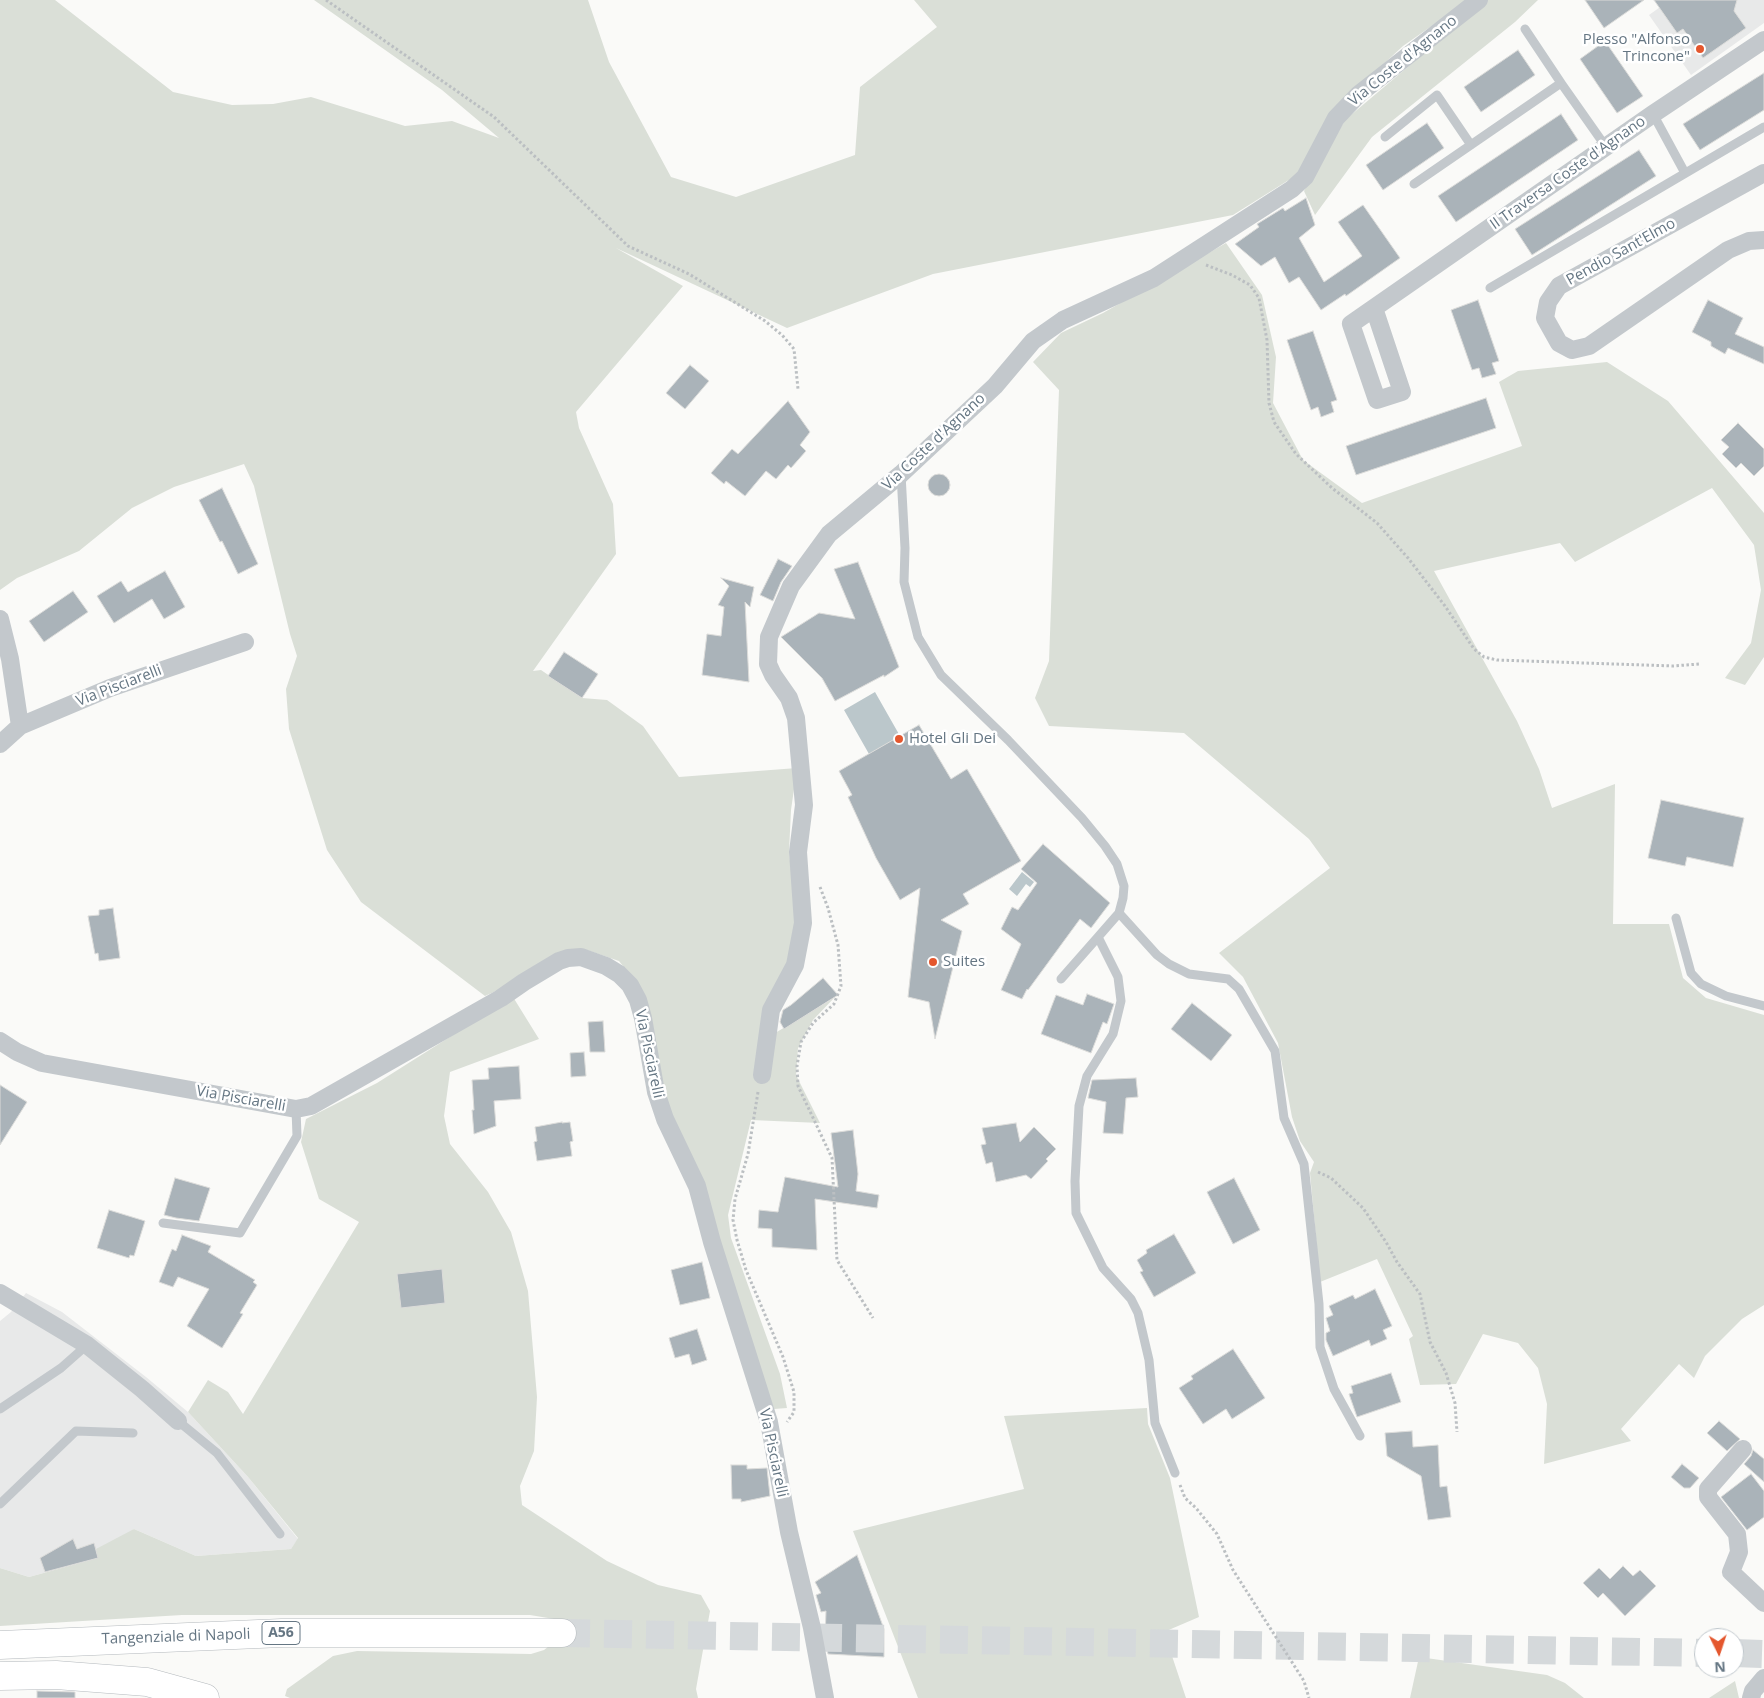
<!DOCTYPE html>
<html>
<head>
<meta charset="utf-8">
<style>
  body { margin:0 }
  #map { position:relative; width:1764px; height:1698px; overflow:hidden; background:#fafaf8; font-family:"Open Sans",sans-serif }
  canvas { display:block }
  .north { position:absolute; left:1694px; top:1628px; width:50px; height:50px; box-sizing:border-box; background:#fff; border:1px solid #c1c8cd; border-radius:50%; rotate:176deg; font-size:14px; font-weight:700; line-height:20px; text-align:center; color:#657683 }
  .north::after { content:''; display:block; margin:auto; width:18px; height:22px; background:#e4572e; clip-path:polygon(50% 0,100% 100%,50% 72%,0 100%) }
</style>
</head>
<body>
<div id="map">
<canvas width="1764" height="1698"></canvas>
<div class="north">N</div>
</div>
<script>
const g = document.querySelector('canvas').getContext('2d');
g.lineJoin = 'round';
function fill(path, color) {
  g.fillStyle = color;
  g.fill(path, 'evenodd');
}
function toPath(rows) {
  const path = new Path2D();
  for (const r of rows) {
    if (r.length === 3) {
      path.moveTo(r[0] + r[2], r[1]);
      path.arc(r[0], r[1], r[2], 0, 2 * Math.PI);
      continue;
    }
    path.moveTo(r[0], r[1]);
    for (let i = 2; i < r.length; i += 2) path.lineTo(r[i], r[i + 1]);
  }
  return path;
}
function stroke(path, color, width, dash) {
  g.strokeStyle = color;
  g.lineWidth = width;
  g.lineCap = dash ? 'butt' : 'round';
  g.setLineDash(dash || []);
  g.stroke(path);
}
function drawText(font, color, halo, rows, align = 'center') {
  g.font = font + ' "Open Sans",sans-serif';
  g.lineWidth = 5;
  g.setLineDash([]);
  g.textBaseline = 'middle';
  g.strokeStyle = halo;
  g.fillStyle = color;
  for (const [text, x, y, turn = 0] of rows) {
    g.save();
    g.translate(x, y);
    g.rotate((+turn || 0) * Math.PI / 180);
    g.textAlign = isNaN(turn) ? turn : align;
    if (halo) g.strokeText(text, 0, 0);
    g.fillText(text, 0, 0);
    g.restore();
  }
}
const built = toPath([
  [1670,0,1764,0,1764,23,1691,75,1649,15],
  [26,1293,62,1312,146,1377,188,1412,248,1477,298,1539,291,1549,196,1556,134,1529,98,1558,29,1577,0,1568,0,1321,11,1312]
]);
const green = toPath([
  [0,0,55,0,173,92,232,105,273,104,311,97,405,126,452,121,499,138,442,90,314,0,588,0,609,62,671,177,736,197,855,155,860,87,937,27,914,0,1469,0,1403,46,1331,113,1300,173,1233,215,933,274,787,328,616,248,683,286,576,412,579,428,613,504,616,554,533,671,541,670,582,698,607,700,643,726,679,777,797,768,791,810,789,852,796,915,793,959,765,1039,834,998,813,1020,798,1048,796,1075,820,1123,751,1120,728,1215,731,1238,780,1374,787,1408,774,1409,721,1254,668,1111,634,980,619,961,587,950,485,996,361,902,327,850,289,729,286,689,297,656,290,634,254,486,244,464,174,487,132,508,79,551,17,578,0,590],
  [1487,0,1538,0,1515,22,1372,137,1315,215,1304,191,1345,120],
  [1226,243,1262,295,1276,357,1273,403,1303,460,1362,503,1522,446,1499,382,1518,371,1607,362,1668,401,1764,513,1764,657,1745,685,1725,678,1751,643,1761,590,1754,545,1712,488,1575,562,1560,543,1434,571,1517,721,1539,769,1552,808,1615,784,1613,924,1669,924,1683,978,1706,998,1764,1015,1764,1305,1742,1319,1705,1356,1694,1378,1679,1364,1621,1429,1631,1441,1544,1464,1547,1404,1538,1368,1518,1343,1483,1334,1456,1384,1420,1385,1409,1339,1413,1336,1377,1259,1320,1282,1310,1173,1314,1162,1300,1141,1292,1117,1278,1043,1243,977,1219,953,1330,868,1309,839,1184,733,1049,726,1035,698,1049,661,1059,390,1033,362,1061,333,1103,313],
  [513,997,539,1039,450,1072,444,1116,450,1144,488,1192,511,1232,528,1291,537,1397,534,1451,520,1486,522,1505,607,1561,658,1585,701,1595,710,1611,696,1689,698,1698,290,1698,285,1696,287,1689,333,1656,357,1651,531,1654,544,1650,558,1639,554,1619,530,1615,182,1615,0,1626,0,1568,29,1577,98,1558,96,1549,134,1529,196,1556,291,1549,298,1538,248,1477,188,1412,208,1380,228,1392,243,1414,359,1222,319,1199,301,1142,306,1119,377,1083],
  [1147,1408,1148,1424,1170,1478,1199,1617,1164,1632,1186,1698,918,1698,853,1531,1024,1489,1004,1416],
  [1419,1657,1547,1675,1565,1683,1584,1698,1410,1698],
  [1735,1681,1739,1698,1709,1698]
]);
const water = toPath([
  [875,692,900,736,869,754,844,710],
  [1022,872,1034,882,1030,887,1026,884,1017,896,1009,889]
]);
const building = toPath([
  [1585,0,1644,0,1604,28,1585,0],
  [1654,0,1737,0,1734,11,1746,28,1703,58,1683,29,1677,33,1654,0],
  [1605,41,1643,96,1617,113,1580,59,1605,41],
  [1518,50,1535,75,1481,112,1464,87,1518,50],
  [1764,73,1764,110,1700,150,1683,124,1764,73],
  [1561,114,1578,140,1456,222,1438,196,1561,114],
  [1427,123,1444,148,1383,190,1366,165,1427,123],
  [1639,150,1656,176,1532,255,1515,229,1639,150],
  [1306,198,1315,225,1299,238,1324,282,1362,256,1338,222,1363,205,1400,258,1346,296,1345,294,1321,310,1299,277,1289,283,1275,257,1261,266,1235,244,1259,227,1257,224,1283,208,1285,211,1306,198],
  [1478,300,1499,361,1492,363,1496,374,1482,378,1479,368,1472,370,1451,310,1478,300],
  [1708,300,1743,318,1735,334,1764,347,1764,364,1728,348,1725,354,1711,346,1711,342,1692,332,1708,300],
  [1313,331,1337,400,1331,402,1334,412,1321,417,1318,407,1311,410,1287,340,1313,331],
  [690,365,709,381,685,409,666,393,690,365],
  [1486,398,1496,428,1356,475,1346,446,1486,398],
  [788,401,810,432,800,445,806,451,791,468,788,465,776,479,766,471,745,496,726,481,724,484,711,473,732,449,738,454,788,401],
  [1738,423,1764,449,1764,466,1754,476,1741,463,1736,468,1722,454,1729,447,1721,440,1738,423],
  [939,485,11],
  [222,488,258,564,238,574,222,541,220,542,199,500,222,488],
  [778,559,792,566,781,582,773,601,760,595,778,559],
  [858,562,899,667,884,677,884,675,835,701,822,678,781,637,819,613,855,619,834,569,858,562],
  [165,571,185,607,164,619,152,599,114,623,97,596,121,581,128,592,165,571],
  [721,578,754,587,750,607,745,602,749,682,702,675,707,634,721,636,724,607,718,605,729,586,721,578],
  [73,591,88,612,44,642,29,621,73,591],
  [564,652,598,674,582,698,548,676,564,652],
  [919,725,951,779,967,769,1021,861,963,894,969,904,941,920,962,931,935,1039,929,1002,908,997,920,888,900,900,876,858,848,797,852,795,839,771,919,725],
  [1661,800,1744,818,1733,867,1687,857,1685,866,1648,858,1661,800],
  [1043,844,1110,903,1091,928,1080,919,1028,990,1027,989,1022,999,1001,990,1021,944,1001,929,1012,907,1018,910,1037,883,1021,869,1043,844],
  [113,908,120,958,99,961,98,953,95,954,88,916,99,915,99,910,113,908],
  [823,978,838,995,784,1029,780,1022,783,1010,791,1005,823,978],
  [1087,994,1114,1004,1107,1024,1103,1022,1091,1053,1041,1034,1056,995,1083,1005,1087,994],
  [1192,1003,1232,1035,1211,1061,1171,1029,1192,1003],
  [603,1021,605,1052,590,1052,588,1022,603,1021],
  [584,1052,586,1076,571,1077,570,1053,584,1052],
  [519,1066,521,1099,494,1101,496,1126,474,1134,472,1110,474,1110,472,1080,489,1079,488,1068,519,1066],
  [1136,1078,1138,1097,1126,1098,1123,1134,1103,1133,1106,1102,1088,1098,1092,1080,1136,1078],
  [0,1085,27,1102,0,1145,0,1085],
  [562,1122,562,1123,570,1122,573,1141,570,1142,572,1156,537,1161,534,1142,537,1141,535,1127,562,1122],
  [1016,1123,1020,1142,1034,1127,1056,1149,1046,1159,1048,1161,1031,1179,1026,1175,996,1182,992,1162,986,1164,981,1145,986,1144,982,1128,1016,1123],
  [853,1130,858,1174,856,1191,879,1195,877,1208,815,1199,817,1250,772,1247,772,1229,758,1228,759,1210,778,1212,785,1177,838,1187,831,1133,853,1130],
  [175,1178,210,1188,199,1221,176,1218,164,1215,175,1178],
  [1234,1178,1260,1230,1233,1244,1207,1192,1234,1178],
  [109,1210,145,1221,134,1256,130,1255,129,1258,97,1248,109,1210],
  [1174,1234,1196,1273,1154,1297,1140,1272,1143,1271,1137,1260,1147,1253,1146,1250,1174,1234],
  [182,1235,211,1246,208,1252,255,1280,253,1282,257,1285,240,1313,243,1314,222,1348,187,1326,209,1289,178,1277,173,1287,159,1282,172,1249,176,1251,182,1235],
  [702,1262,710,1298,680,1305,671,1270,702,1262],
  [442,1269,445,1303,401,1308,397,1274,442,1269],
  [1375,1289,1392,1326,1383,1330,1387,1339,1371,1346,1369,1340,1333,1356,1326,1340,1326,1333,1330,1331,1326,1318,1333,1315,1329,1306,1353,1295,1355,1299,1375,1289],
  [697,1329,707,1360,692,1365,689,1354,675,1358,669,1338,697,1329],
  [1233,1349,1265,1398,1232,1419,1226,1409,1203,1424,1179,1388,1193,1379,1191,1376,1233,1349],
  [1391,1373,1401,1402,1357,1417,1349,1394,1353,1393,1351,1386,1391,1373],
  [1719,1421,1740,1439,1727,1451,1707,1433,1719,1421],
  [1412,1431,1413,1447,1438,1445,1440,1487,1447,1486,1451,1517,1428,1520,1421,1476,1387,1456,1385,1433,1412,1431],
  [1753,1450,1764,1459,1764,1482,1744,1464,1751,1456,1753,1450],
  [1682,1464,1699,1478,1690,1488,1684,1488,1671,1477,1682,1464],
  [731,1465,747,1465,747,1469,767,1468,770,1496,741,1502,741,1499,732,1499,731,1465],
  [1751,1474,1764,1491,1764,1517,1747,1530,1721,1497,1751,1474],
  [73,1539,77,1549,94,1543,98,1558,45,1572,40,1558,73,1539],
  [857,1555,884,1629,884,1657,828,1654,825,1640,826,1611,821,1612,816,1595,821,1593,815,1582,857,1555],
  [1623,1566,1633,1576,1640,1570,1656,1586,1625,1616,1603,1593,1598,1598,1583,1583,1599,1568,1610,1579,1623,1566],
  [37,1691,75,1692,75,1698,37,1698,37,1691]
]);
const motorwayTunnel = toPath([
  [562,1633,1704,1653],
  [1734,1653,1764,1654]
]);
const path = toPath([
  [326,0,494,117,628,246,689,274,765,321,782,335,794,349,798,389],
  [1206,265,1232,275,1250,285,1259,298,1267,340,1269,403,1274,422,1296,454,1332,488,1377,523,1408,558,1445,606,1474,649,1484,657,1497,660,1673,666,1699,664],
  [820,887,828,908,838,945,841,986,834,1004,813,1023,801,1042,797,1066,798,1086,832,1158,837,1260,873,1318],
  [758,1092,748,1154,735,1199,733,1220,737,1240,746,1270,783,1357,794,1392,794,1412,787,1422],
  [1318,1172,1331,1178,1363,1208,1386,1242,1397,1262,1420,1294,1430,1342,1446,1373,1455,1403,1457,1432],
  [1180,1485,1185,1498,1196,1508,1217,1534,1233,1570,1304,1681,1309,1698]
]);
const service = toPath([
  [1525,29,1561,83],
  [1653,114,1685,173],
  [1385,137,1437,95,1471,145],
  [1414,184,1561,83,1606,147],
  [1490,288,1764,127],
  [901,474,905,548,904,582,918,637,941,675,1008,740,1082,818,1105,846,1117,864,1124,886,1123,898,1119,913,1098,937,1118,977,1121,1001,1113,1034,1087,1076,1079,1106,1075,1181,1076,1213,1103,1268,1131,1299,1138,1313,1149,1360,1155,1423,1175,1473],
  [1119,913,1157,955,1169,964,1189,974,1228,979,1239,989,1275,1051,1284,1118,1304,1164,1319,1304,1320,1347,1334,1389,1360,1436],
  [1676,918,1691,973,1701,984,1726,996,1764,1006],
  [1061,979,1098,937],
  [163,1223,240,1233,297,1136,296,1109],
  [0,1409,61,1368,87,1345],
  [178,1421,217,1453,280,1534],
  [0,1504,76,1431,133,1433]
]);
const minor = toPath([
  [1764,173,1559,286,1548,302,1545,318,1559,343,1572,350,1589,346,1728,250,1749,241,1764,240],
  [1374,308,1402,392,1377,400,1351,324,1653,114,1764,40],
  [0,619,10,659,20,726],
  [0,744,20,726,110,688,245,642],
  [0,1041,17,1052,42,1063,296,1109,311,1106,501,998,524,982,559,961,568,958,581,957,606,966,619,974,630,985,638,1000,643,1018,656,1092,665,1119,697,1186,712,1242,769,1422,789,1532,812,1628,825,1698],
  [762,1075,771,1010,795,965,803,923,798,852,804,805,796,718,789,698,773,675,768,664,769,637,791,586,829,534,901,474,995,386,1033,341,1063,320,1154,278,1292,189,1305,177,1336,118,1359,94,1479,0],
  [0,1293,87,1345,142,1389,178,1421],
  [1743,1449,1708,1489,1708,1497,1737,1534,1739,1552,1731,1572,1764,1603],
  [1751,1698,1753,1691,1764,1678]
]);
const motorway = toPath([
  [0,1645,282,1633,562,1633],
  [0,1676,56,1675,147,1682,205,1698]
]);
const markers = [
  [1700,49,5,"#e4572e"],
  [899,739,5,"#e4572e"],
  [933,962,5,"#e4572e"]
];
const shields = [
  [281,1633,38]
];
const shieldNames = [
  ["A56",281,1633]
];
const poiNames = [
  ["Plesso \"Alfonso",1690,40,"right"],
  ["Trincone\"",1690,57,"right"],
  ["Hotel Gli Dei",909,739],
  ["Suites",943,962]
];
const streetNames = [
  ["Via Coste d'Agnano",1403,61,-39],
  ["II Traversa Coste d'Agnano",1568,173,-35],
  ["Pendio Sant'Elmo",1621,252,-29],
  ["Via Coste d'Agnano",934,442,-43],
  ["Via Pisciarelli",119,686,-21],
  ["Via Pisciarelli",649,1054,78],
  ["Via Pisciarelli",241,1099,10],
  ["Via Pisciarelli",773,1453,78],
  ["Tangenziale di Napoli",176,1637,-2]
];
fill(built, '#e8e9e9');
fill(green, '#dadfd7');
fill(water, '#bbc7cb');
fill(building, '#aab3b9');
stroke(building, '#dcdcda', 1);
stroke(motorwayTunnel, '#d5d9db', 28, [28, 14]);
stroke(motorway, '#b4b9bd', 29);
stroke(path, '#bbbfc2', 3, [2.5, 2.5]);
stroke(service, '#c3c8cc', 9);
stroke(minor, '#c3c8cc', 18);
stroke(motorway, '#fff', 28);
for (const [x, y, r, color] of markers) {
  const dot = new Path2D();
  dot.arc(x, y, r, 0, 2 * Math.PI);
  g.fillStyle = color;
  g.fill(dot);
  stroke(dot, '#fff', 2);
}
for (const [x, y, w] of shields) {
  const box = new Path2D();
  box.roundRect(x - w / 2, y - 11.5, w, 23, 4);
  g.fillStyle = '#fff';
  g.fill(box);
  stroke(box, '#657683', 1);
}
drawText('bold 14px', '#657683', null, shieldNames);
drawText('15px', '#657683', '#fff', poiNames, 'left');
drawText('15px', '#657683', '#fff', streetNames);
</script>
</body>
</html>
